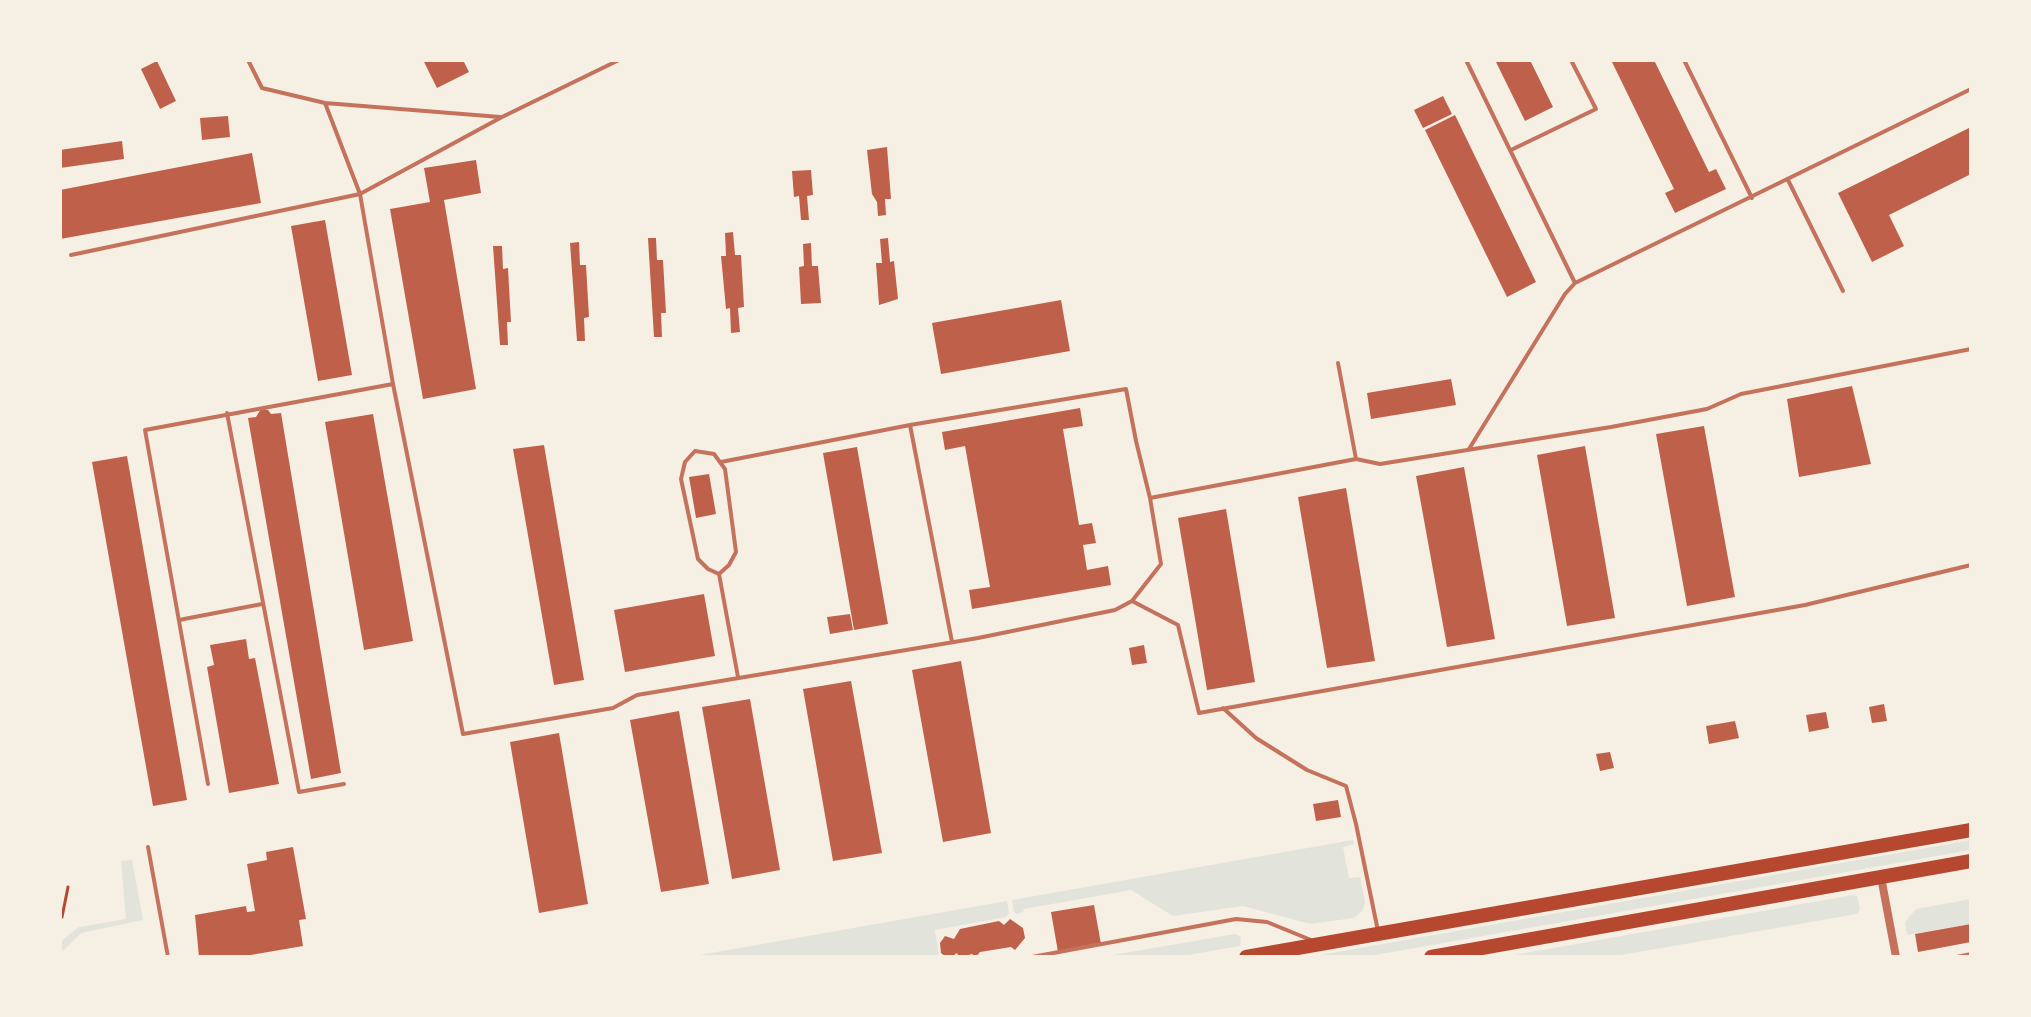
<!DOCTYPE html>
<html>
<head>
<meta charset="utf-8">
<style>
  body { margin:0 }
  #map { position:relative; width:2031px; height:1017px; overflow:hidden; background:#f6efe4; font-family:"Golos Text",sans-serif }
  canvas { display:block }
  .frame { position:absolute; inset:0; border:62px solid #f6efe4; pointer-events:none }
</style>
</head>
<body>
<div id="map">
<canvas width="2031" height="1017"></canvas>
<div class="frame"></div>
</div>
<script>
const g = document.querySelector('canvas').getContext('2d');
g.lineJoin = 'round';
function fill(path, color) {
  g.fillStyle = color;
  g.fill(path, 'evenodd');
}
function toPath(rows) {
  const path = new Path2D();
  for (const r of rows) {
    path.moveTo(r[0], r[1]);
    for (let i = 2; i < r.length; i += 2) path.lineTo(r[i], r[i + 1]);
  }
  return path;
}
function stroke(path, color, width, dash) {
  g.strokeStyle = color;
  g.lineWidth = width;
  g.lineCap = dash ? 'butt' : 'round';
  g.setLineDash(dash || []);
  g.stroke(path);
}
const green = toPath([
  [1353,840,1354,844,1343,847,1349,878,1360,877,1365,902,1363,910,1354,918,1310,924,1243,906,1173,916,1131,890,1024,909,1023,912,1017,914,1014,912,1012,900],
  [1971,840,1971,850,1364,957,1309,957],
  [132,860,143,920,81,933,60,954,60,942,79,927,126,919,121,861],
  [1853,895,1857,896,1860,910,1857,914,1610,957,1503,957],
  [1971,899,1971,924,1907,935,1905,922,1916,909],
  [1007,901,1009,913,1006,917,935,930,939,957,688,957],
  [1235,934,1241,937,1240,946,1177,957,1101,957]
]);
const building = toPath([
  [423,60,463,60,469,72,437,88],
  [1495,60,1530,60,1553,107,1525,121],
  [1611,60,1654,60,1709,172,1716,169,1726,189,1675,213,1665,193,1674,189],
  [157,61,176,101,160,109,141,69],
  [1443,96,1452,114,1423,128,1414,110],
  [1455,115,1536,282,1507,297,1425,130],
  [228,116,230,137,202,140,200,118],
  [1971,127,1971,174,1889,215,1904,246,1872,262,1838,193],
  [122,141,124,159,60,168,60,150],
  [887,147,891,199,885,199,886,215,878,216,877,202,872,194,867,150],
  [252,153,261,203,60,239,60,190],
  [476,160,481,193,444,200,476,389,423,399,390,209,430,202,424,168],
  [811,170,813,195,807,196,809,220,801,220,799,196,794,197,792,171],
  [325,220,352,375,318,381,291,226],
  [733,232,735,255,741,255,744,307,738,308,740,332,731,333,730,308,726,309,721,256,726,256,725,233],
  [648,238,656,238,657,260,663,260,666,313,661,313,662,337,654,337],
  [888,238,890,262,894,261,898,299,879,305,876,263,882,263,880,239],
  [579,242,580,265,586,265,589,317,584,318,585,341,577,341,570,243],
  [811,243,812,266,818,266,821,303,801,304,799,267,804,266,803,244],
  [493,246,502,246,503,269,508,268,511,322,507,322,508,345,500,345],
  [1061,300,1070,351,941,374,932,323],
  [1451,379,1456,405,1371,419,1367,393],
  [1852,386,1871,464,1799,477,1787,399],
  [1080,408,1083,426,1063,429,1079,525,1092,523,1096,543,1083,545,1087,570,1108,566,1111,585,972,609,969,590,990,587,965,446,945,450,942,432],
  [261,409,268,410,271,414,281,413,341,773,311,779,248,418,256,417],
  [373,414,413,641,364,650,325,422],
  [1704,426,1735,597,1687,606,1656,434],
  [544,445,584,680,554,685,513,449],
  [1585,446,1615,618,1567,626,1537,455],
  [857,447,888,624,854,630,823,453],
  [127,456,187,800,153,806,92,462],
  [1464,467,1495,639,1447,647,1416,476],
  [709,474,716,514,696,518,689,477],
  [1346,488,1375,661,1327,668,1298,497],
  [1226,509,1255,682,1207,690,1178,518],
  [704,594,715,656,625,672,614,610],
  [850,614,853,630,830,634,827,617],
  [246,639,249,659,255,658,279,784,229,793,207,667,214,665,210,645],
  [1144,645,1147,663,1132,665,1129,648],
  [961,661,991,833,943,842,912,670],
  [851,681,882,853,833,861,803,689],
  [750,699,780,870,732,879,702,707],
  [1884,704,1887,721,1872,723,1869,707],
  [679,711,709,884,661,892,630,720],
  [1826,712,1829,728,1809,732,1806,715],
  [1735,721,1739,738,1709,744,1706,726],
  [559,733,588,904,539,913,510,742],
  [1610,752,1614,768,1600,771,1596,754],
  [1338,800,1341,817,1316,821,1313,804],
  [293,847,306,919,299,920,303,946,239,957,199,957,195,915,246,906,247,912,255,911,247,864,267,860,266,852],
  [1094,905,1101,944,1058,952,1051,912],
  [1010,919,1023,928,1025,938,1015,950,1011,947,980,952,976,957,972,954,961,957,956,953,953,957,946,957,941,953,940,943,945,936,954,939,960,929,999,921,1004,925],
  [1971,924,1971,942,1918,952,1915,934]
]);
const path = toPath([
  [62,917,68,887]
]);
const service = toPath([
  [248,60,262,88,325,103,360,194,393,384,463,734,613,708,637,695,978,638,1115,610,1132,601,1161,564,1150,498,1356,459,1380,464,1611,427,1707,409,1741,394,1971,349],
  [1466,60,1575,283],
  [1684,60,1752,198],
  [325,103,500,117],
  [1511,150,1596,109,1571,60],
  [1788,180,1843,291],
  [71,255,360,194,502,117,619,60],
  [1338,363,1356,459],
  [227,413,299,792,344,784],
  [1469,449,1565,294,1575,283,1971,89],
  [695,451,714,454,725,469,736,552,729,565,719,574,708,569,698,559,681,479,685,462,695,451],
  [721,462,910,425],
  [719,574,738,677],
  [1132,601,1178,625,1199,713,1805,605,1971,565],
  [179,620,262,604],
  [952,642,910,425,1126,389,1136,441,1150,498],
  [1223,708,1256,738,1307,770,1346,786,1356,824,1378,931],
  [208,784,145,430,393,384],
  [148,847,168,957],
  [1032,957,1236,919,1267,922,1311,940],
  [1957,957,1971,954]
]);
const minor = toPath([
  [1881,877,1896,957]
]);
const primary = toPath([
  [1246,957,1971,830],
  [1431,957,1971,861]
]);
fill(green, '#e2e4dc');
fill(building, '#bf614a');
stroke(path, '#b5482f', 3);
stroke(service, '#c5725c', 4);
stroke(minor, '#c5725c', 8);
stroke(primary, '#b5482f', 14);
</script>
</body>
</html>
